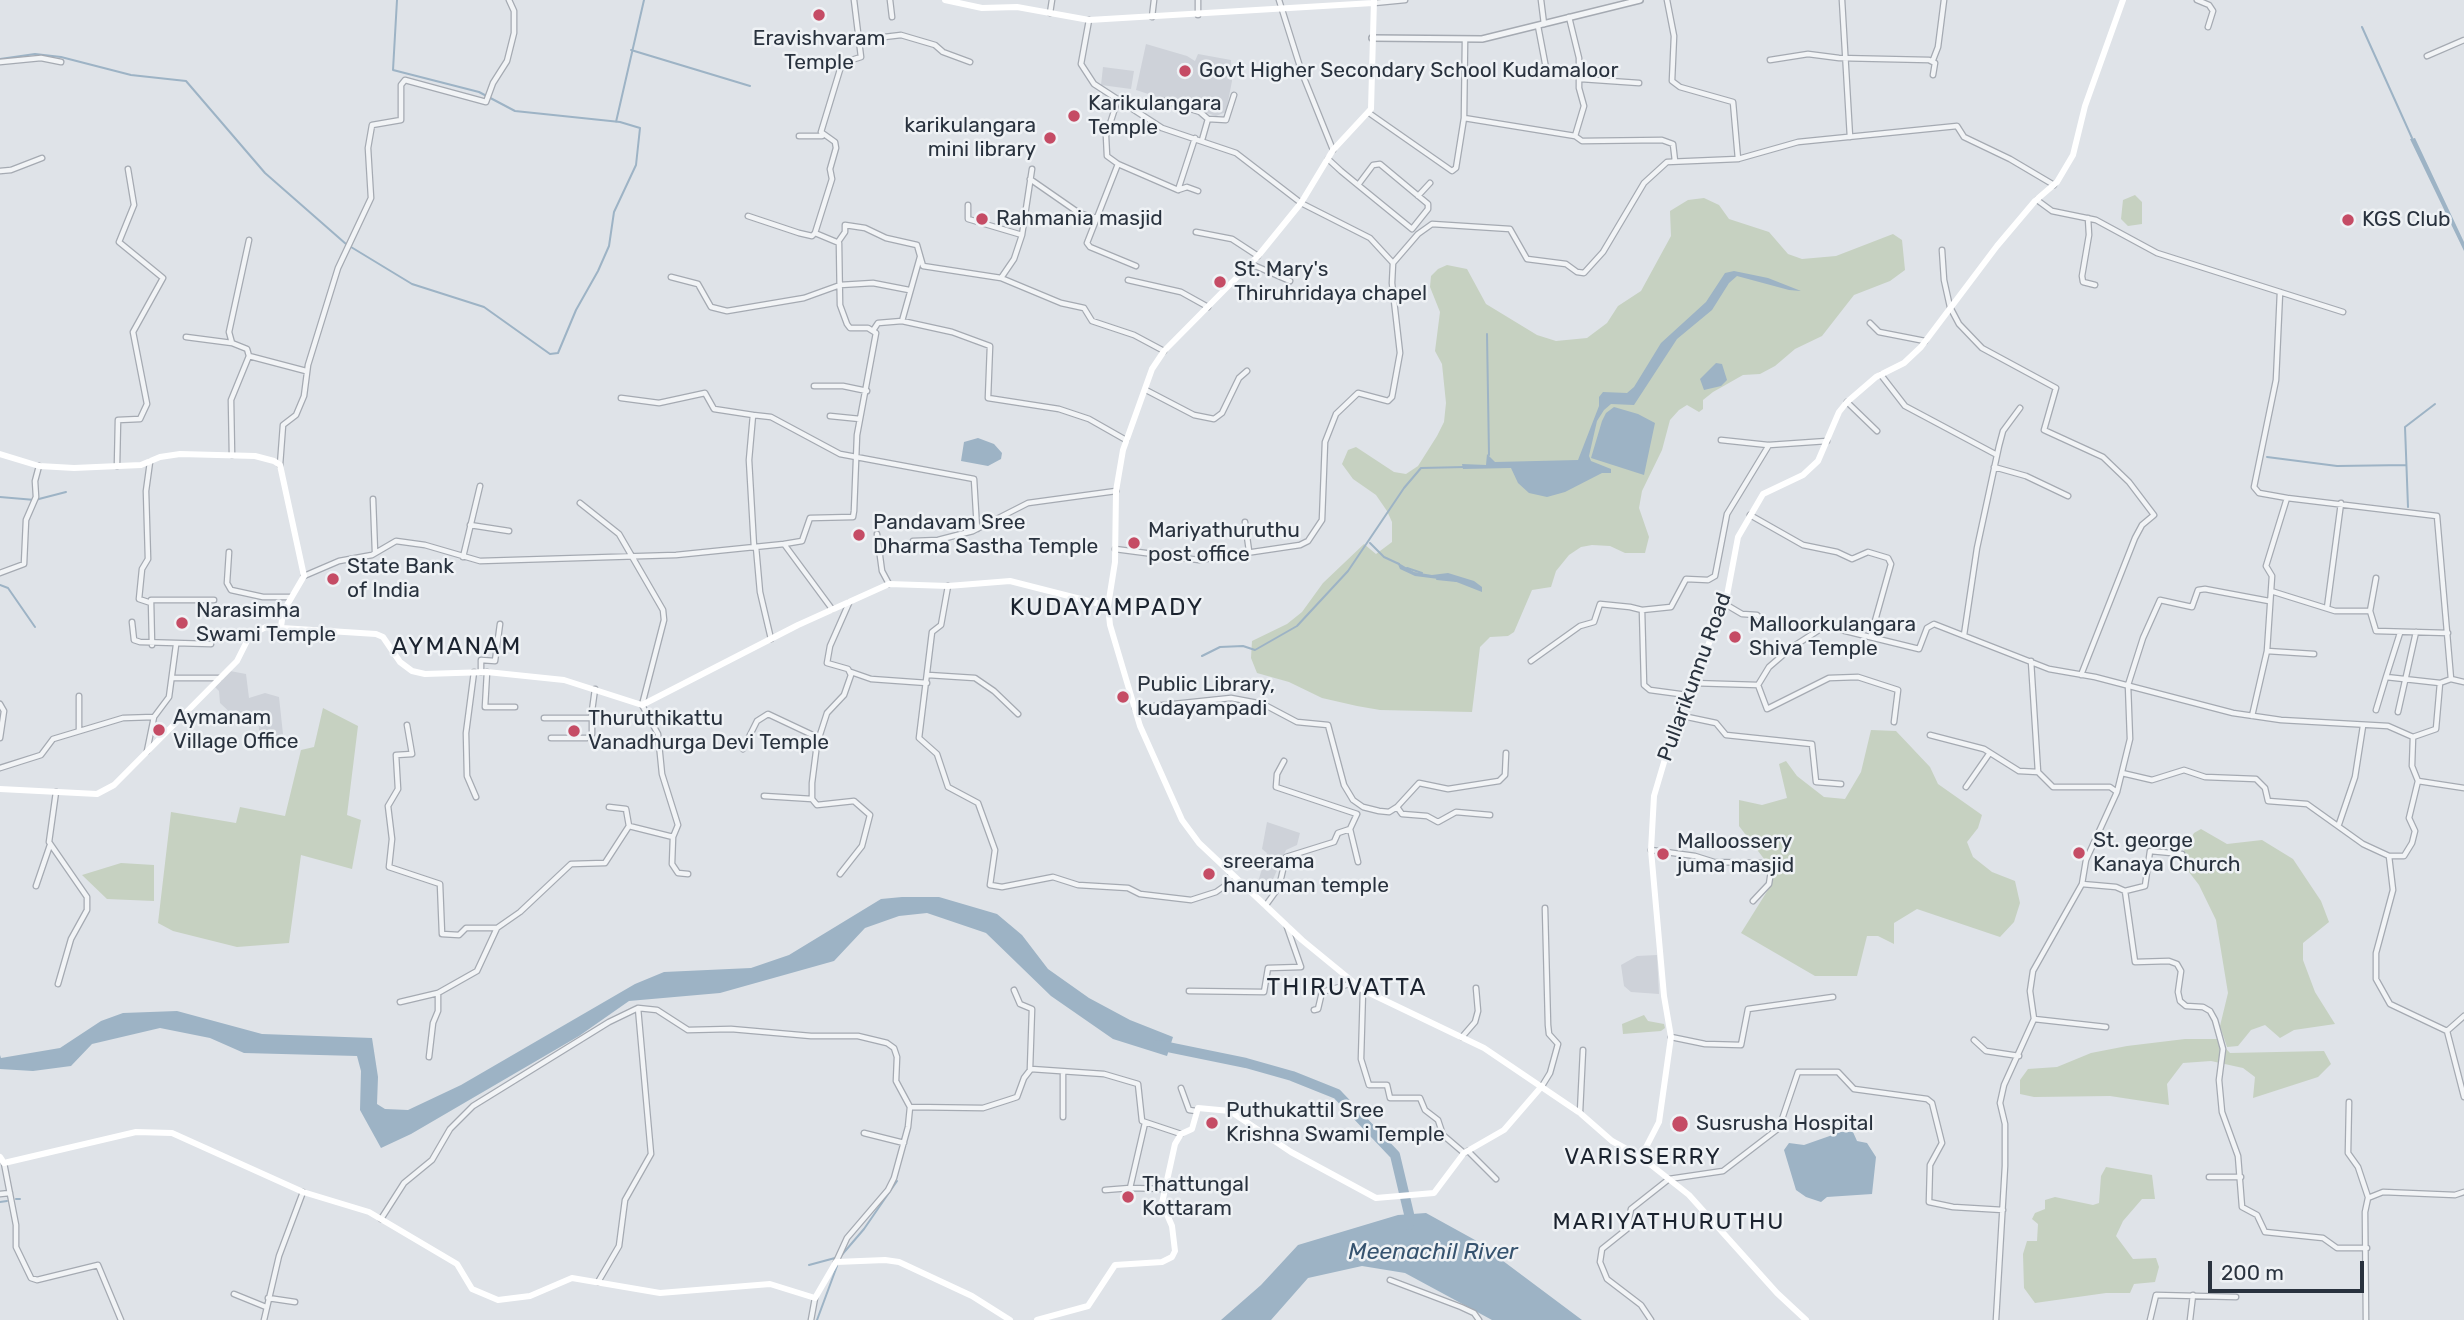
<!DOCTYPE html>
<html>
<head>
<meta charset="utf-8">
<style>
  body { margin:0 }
  #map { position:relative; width:2464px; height:1320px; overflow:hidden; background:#dfe3e8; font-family:Rubik,sans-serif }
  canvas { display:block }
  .scale { position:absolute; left:2208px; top:1261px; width:156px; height:32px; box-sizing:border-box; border:4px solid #29323e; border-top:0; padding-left:9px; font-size:21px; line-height:24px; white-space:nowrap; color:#29323e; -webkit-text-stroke:5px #eff2f5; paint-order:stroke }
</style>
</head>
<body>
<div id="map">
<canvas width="2464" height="1320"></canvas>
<div class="scale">200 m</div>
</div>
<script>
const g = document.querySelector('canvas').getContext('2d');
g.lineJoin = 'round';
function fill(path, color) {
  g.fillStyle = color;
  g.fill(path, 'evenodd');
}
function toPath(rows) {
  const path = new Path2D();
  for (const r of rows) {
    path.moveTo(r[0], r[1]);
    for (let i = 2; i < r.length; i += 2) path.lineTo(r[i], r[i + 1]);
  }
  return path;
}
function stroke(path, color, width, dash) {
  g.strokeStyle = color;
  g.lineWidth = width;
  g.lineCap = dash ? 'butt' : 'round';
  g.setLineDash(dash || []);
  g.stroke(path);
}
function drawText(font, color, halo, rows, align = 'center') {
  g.font = font + ' Rubik,sans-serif';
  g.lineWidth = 5;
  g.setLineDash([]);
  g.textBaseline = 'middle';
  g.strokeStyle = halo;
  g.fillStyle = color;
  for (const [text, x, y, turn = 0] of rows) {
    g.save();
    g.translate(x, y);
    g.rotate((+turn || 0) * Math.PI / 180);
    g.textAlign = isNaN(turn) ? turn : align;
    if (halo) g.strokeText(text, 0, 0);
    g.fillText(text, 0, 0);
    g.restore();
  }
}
const built = toPath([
  [1146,44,1187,56,1195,61,1198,54,1231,60,1232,81,1226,112,1216,116,1136,90],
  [1103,67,1134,71,1131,89,1101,85],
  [230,671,246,674,249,698,265,693,279,697,283,734,260,744,258,716,235,717,220,703,219,691,215,687],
  [1267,822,1300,833,1297,845,1286,850,1266,895,1256,888,1267,853,1262,849],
  [1657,955,1659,994,1631,992,1624,986,1621,965,1637,956]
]);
const green = toPath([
  [2135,195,2142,202,2142,224,2128,226,2121,219,2123,200],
  [1704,198,1719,205,1729,219,1769,232,1788,254,1802,259,1836,256,1893,234,1902,240,1905,270,1890,281,1854,295,1822,336,1795,349,1775,366,1760,374,1743,375,1713,392,1703,400,1703,409,1699,412,1687,405,1679,410,1670,420,1662,450,1642,491,1639,508,1649,537,1645,553,1625,553,1610,546,1592,545,1581,547,1569,555,1556,571,1551,587,1532,590,1514,632,1508,636,1490,637,1480,647,1472,712,1380,710,1357,706,1322,698,1289,682,1257,673,1251,658,1252,641,1287,624,1302,612,1323,583,1364,544,1376,554,1392,542,1392,522,1387,511,1376,495,1353,479,1342,464,1348,450,1356,447,1394,472,1406,474,1418,466,1437,436,1444,422,1446,403,1442,364,1435,351,1440,312,1430,287,1431,276,1438,269,1447,265,1467,269,1486,304,1537,335,1556,341,1587,338,1607,323,1618,306,1641,291,1671,236,1670,211,1688,200],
  [323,708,358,726,347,815,361,820,352,869,301,855,289,943,237,947,173,931,158,923,171,812,236,823,240,807,285,816,301,750,314,747],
  [1871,730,1896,731,1930,767,1938,784,1982,815,1978,828,1967,842,1973,857,1992,872,2015,881,2020,903,2014,922,2000,937,1917,909,1894,923,1894,944,1878,936,1867,936,1857,976,1815,976,1741,933,1771,885,1774,872,1739,826,1739,800,1762,805,1787,798,1779,764,1786,761,1797,776,1824,797,1845,799,1861,772],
  [2201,829,2227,844,2262,840,2293,859,2321,901,2329,922,2303,943,2303,960,2315,992,2335,1024,2294,1030,2280,1038,2265,1025,2251,1030,2238,1046,2227,1047,2220,1026,2228,993,2216,920,2199,885,2179,859,2194,833],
  [121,863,154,865,154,901,107,899,82,875],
  [1644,1015,1648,1021,1664,1024,1665,1028,1661,1031,1623,1034,1622,1024],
  [2185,1039,2217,1039,2230,1053,2324,1051,2331,1064,2318,1077,2253,1098,2255,1077,2243,1068,2211,1061,2183,1063,2167,1084,2169,1105,2110,1096,2034,1097,2020,1094,2020,1080,2028,1069,2057,1067,2091,1053,2127,1046],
  [2106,1167,2152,1175,2155,1199,2142,1199,2123,1221,2116,1236,2133,1259,2156,1258,2159,1267,2155,1282,2134,1284,2130,1293,2106,1293,2035,1303,2024,1288,2023,1254,2027,1241,2037,1241,2038,1224,2032,1219,2035,1213,2045,1209,2045,1200,2055,1197,2093,1205,2099,1203,2101,1176]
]);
const water = toPath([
  [2415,138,2464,242,2464,251,2410,139],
  [1734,271,1768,278,1801,291,1789,290,1737,276,1729,283,1712,310,1677,339,1634,405,1611,404,1604,410,1597,421,1589,456,1591,461,1611,469,1611,473,1602,473,1565,492,1547,497,1529,493,1518,483,1511,468,1463,469,1462,464,1486,465,1487,454,1495,462,1578,460,1599,406,1599,397,1603,392,1627,393,1634,387,1661,343,1706,302,1725,273],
  [1716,363,1722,364,1727,380,1721,386,1704,390,1700,379],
  [1614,407,1638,414,1655,423,1644,475,1591,458,1602,421,1606,413],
  [978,438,994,444,1002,453,1001,459,988,466,961,461,964,442],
  [1397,562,1414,572,1432,575,1448,573,1474,581,1482,587,1482,592,1454,581,1415,576,1400,569],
  [902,897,939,897,997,914,1022,935,1048,969,1089,998,1130,1020,1173,1037,1167,1056,1113,1039,1051,996,986,933,927,913,899,916,865,928,834,961,720,993,629,1001,579,1036,411,1134,381,1148,360,1110,361,1071,357,1056,244,1053,210,1038,160,1028,92,1044,71,1066,33,1071,0,1069,0,1055,1,1058,60,1048,101,1021,123,1013,177,1011,262,1034,372,1038,378,1077,377,1104,385,1109,408,1110,461,1085,635,984,664,972,751,968,789,955,881,899],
  [1841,1132,1853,1132,1857,1141,1867,1143,1876,1157,1872,1194,1827,1197,1821,1202,1806,1197,1796,1190,1784,1150,1789,1143,1804,1145],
  [1426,1213,1475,1240,1582,1320,1492,1320,1405,1273,1362,1266,1308,1278,1271,1320,1221,1320,1261,1285,1298,1245,1398,1215]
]);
const stream = toPath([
  [2362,27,2412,138],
  [631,50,750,86],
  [0,59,35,54,61,57,131,75,186,81,265,173,346,244],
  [616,122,644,0],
  [351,247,412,284,484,307,550,354,558,353,576,310,598,271,609,246,614,212,636,165,640,128,620,122,515,111,479,92,393,70,397,0],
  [1487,334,1489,455],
  [2267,457,2337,466,2406,465],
  [0,497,35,500,66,492],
  [2408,507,2405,427,2435,404],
  [1370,543,1384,557,1399,564],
  [1407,568,1422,573],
  [1437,579,1456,581],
  [0,585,8,588,35,627],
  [1202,656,1220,647,1243,646,1255,650,1297,626,1348,571,1404,488,1421,468,1465,467],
  [16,1199,20,1199],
  [0,1202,7,1201],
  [840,1257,864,1229,897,1181],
  [809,1265,835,1258],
  [817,1320,837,1266]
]);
const river = toPath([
  [1158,1045,1246,1063,1292,1076,1337,1094,1395,1155,1409,1214,1409,1225]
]);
const minor = toPath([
  [890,0,892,17],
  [1198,0,1198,15],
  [1279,0,1302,73,1333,150],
  [1541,0,1544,24],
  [1667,0,1674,36,1672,81,1680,87,1733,102,1738,159],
  [1842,0,1850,137],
  [2197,0,2209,5,2213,11,2208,27],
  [1374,3,1405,0],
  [1050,13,1052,0],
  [1152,17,1154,0],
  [1089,20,1081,64,1094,84,1162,128,1236,153,1301,203,1370,238,1393,263],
  [1538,26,1546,68],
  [859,40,901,35,935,45,943,52,970,62],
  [2427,56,2464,40],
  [1770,60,1808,54,1839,58,1929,60,1935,63,1933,75],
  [1933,60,1938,47,1944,0],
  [0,62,41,58,61,62],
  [1581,79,1639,83],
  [1118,99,1106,136,1107,156,1118,164,1178,190],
  [1165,101,1200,112,1208,119,1202,140],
  [1369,113,1452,171,1456,168,1464,118,1575,136,1584,106,1579,88,1579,58,1569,17],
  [1464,118,1465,41],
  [1208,119,1226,120,1234,95],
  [799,136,822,136],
  [1575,136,1582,141,1662,140,1673,144,1675,161],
  [1195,138,1178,190,1187,187,1198,191],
  [1328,159,1341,171,1358,185,1412,229,1428,209,1428,204,1380,164,1373,165,1358,185],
  [1118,164,1087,243,1090,247,1136,266],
  [0,171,11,170,42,158],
  [1030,179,1079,213,1096,218],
  [1418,196,1430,183],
  [2037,200,2052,211,2096,220,2157,253,2343,312],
  [968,205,968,219,1022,235,1014,259,1001,278,1061,303,1084,308,1092,321,1134,335,1164,351],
  [748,216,799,233,812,236,815,233],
  [2088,218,2089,235,2082,276,2083,282,2095,285],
  [1196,232,1232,239,1258,256],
  [1022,235,1032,169],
  [838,242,845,232,845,225,865,228,886,238,917,245,923,266,1001,278],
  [1942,250,1944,280,1950,307,1959,324,1982,348,2056,388,2044,430,2103,457,2129,482,2154,515,2142,525,2135,538,2081,675],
  [1251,264,1290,281],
  [671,277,698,284,711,307,727,311,804,298,840,285,873,283,909,290],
  [1128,280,1181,292,1208,307],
  [902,321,920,257],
  [1870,323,1879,332,1925,341],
  [874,329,878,323,902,321,952,332,990,346,988,398,1059,409,1089,419,1126,440],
  [186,337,232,343],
  [249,356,306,371],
  [1881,375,1905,406,1997,455],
  [814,386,843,386,867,391],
  [1146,390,1194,415,1214,419,1222,413,1239,378,1247,371],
  [621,398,659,403,705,393,714,409,753,415],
  [1847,402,1877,431],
  [830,416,860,419],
  [1721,440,1768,445],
  [232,455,231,400,249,356,247,349,232,343,229,332,249,240],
  [150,462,146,491,148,559,142,569,139,599,151,603],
  [280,465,283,425,296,415,304,396,308,365,338,268,371,198,368,148,372,125,401,120,401,85,405,80,486,102,493,83,507,61,514,33,514,11,509,0],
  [117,466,118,420,140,419,147,404,133,332,163,278,119,242,134,205,128,169],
  [1994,467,2026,476,2068,496],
  [2287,498,2437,516,2451,679],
  [373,499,375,552],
  [580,503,619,534,663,610,664,620,642,705,658,734,662,774,678,825,673,837,672,864,678,873,688,874],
  [1750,515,1803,545,1837,552,1852,559,1868,552,1888,558,1891,564,1871,635],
  [1245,522,1249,551],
  [470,525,509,531],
  [877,534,882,571,889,584],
  [913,541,938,540,973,531,1028,503,1116,491],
  [784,544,802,541,810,518,853,517,854,511,857,435,876,333,868,328,850,328,847,324,840,305,839,243,815,233,832,179,830,169,836,148,835,142,821,132,842,63,861,57,854,0],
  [754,547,749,460,753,415,771,417,840,454,974,479,977,529],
  [756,547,760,592,771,639],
  [1115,549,1199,560,1300,545,1308,541,1322,520,1325,442,1336,414,1358,393,1388,401,1392,397,1400,353,1392,283,1393,263,1418,234,1432,224,1510,229,1527,259,1566,264,1577,272,1584,273,1603,252,1644,183,1667,162,1738,159,1798,142,1957,126,1964,137,2010,159,2054,185],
  [229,552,227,583,231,590,263,597,290,597],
  [463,557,480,486],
  [0,573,24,564,26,520,36,497,35,481,39,466],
  [304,576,339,561,372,555,396,541,425,545,480,561,676,555,784,544,832,609],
  [2376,578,2370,611,2376,631,2448,633],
  [948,586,941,625,932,632,919,738,937,754,948,787,978,803,995,850,990,885,1002,887,1053,877,1078,885,1128,888,1140,894,1191,900,1216,892,1226,885,1231,875],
  [2271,591,2335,611,2370,611],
  [1725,604,1742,614,1757,615,1764,622],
  [2327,608,2341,503],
  [1642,610,1671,607,1686,579,1708,580,1715,576,1727,514,1769,445,1827,441],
  [132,622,134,640,140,642,211,644],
  [2400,633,2386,677,2440,683,2451,679,2464,682],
  [1964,635,1977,548,1999,446,2003,431,2020,408],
  [152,645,151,600,214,600],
  [2267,651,2314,654],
  [1531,661,1580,626,1594,622,1600,604,1630,607,1642,610,1644,685,1650,690,1687,695],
  [2031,661,2038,772],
  [474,672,466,733,467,776,476,797],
  [481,672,481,660,495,661,500,624],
  [487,672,485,707,515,707],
  [851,672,871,679,927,683],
  [928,675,975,678,994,691,1018,714],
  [173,678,219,678],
  [1692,683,1758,685],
  [1758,685,1769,667,1791,648,1825,626,1919,649,1927,628,1934,624,2049,669,2095,677,2233,713,2281,720,2388,726,2413,737,2412,766,2418,781,2409,818,2415,831,2412,843,2404,856,2389,856],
  [1758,685,1767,709,1829,678,1858,677,1898,690,1894,722],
  [79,696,79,731],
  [0,704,4,711,0,738],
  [1135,708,1231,698,1263,704,1297,722,1328,725,1344,785,1353,800,1363,807,1379,811,1389,812,1397,807,1419,783,1448,789,1499,781,1505,775,1506,753],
  [2376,710,2386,677],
  [2398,712,2416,632],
  [1678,715,1716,723,1726,735,1812,744,1816,782,1841,784],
  [2252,716,2267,651,2272,576,2266,566,2287,498,2259,493,2254,487,2276,380,2280,292],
  [544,718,591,718,595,689],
  [407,725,412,754,396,755,398,789,388,806,392,839,389,867,440,884,442,934,459,935,466,928,497,928],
  [1930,735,1984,749,2019,771,2038,772,2053,787,2110,787,2117,792],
  [2413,737,2436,729,2440,683],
  [551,738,587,738,592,734,592,717],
  [743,749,757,721,768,714,819,738],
  [147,751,154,717,169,697,176,645],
  [0,768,41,755,53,739,123,718,154,717],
  [2122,773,2152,780,2184,770,2205,777,2256,779,2265,788,2268,801,2307,804,2363,844,2389,856,2393,890,2376,953,2376,979,2390,1004,2447,1031,2464,1097],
  [2418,781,2464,788],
  [1966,787,1989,754],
  [56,792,49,842,87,897,87,910,71,939,58,984],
  [764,796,812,799],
  [609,807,626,809,629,826,673,837],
  [1397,807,1402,814,1427,816,1438,822,1456,812,1490,815],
  [2339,824,2355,777,2363,726],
  [1350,829,1358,862],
  [1651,850,1695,856,1714,862,1762,863,1771,871,1769,884,1753,901],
  [840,874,862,846,870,815,854,801,817,805,812,799,812,783,817,744,827,713,844,695,851,675,848,669,827,663,830,646,849,603],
  [2082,884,2116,887,2125,891,2135,962,2169,961,2177,964,2181,971,2178,992,2180,1001,2186,1006,2203,1007,2210,1011,2215,1020,2223,1049,2219,1080,2222,1112,2238,1156,2242,1207,2257,1215,2265,1232,2323,1238,2337,1248,2367,1248],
  [36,886,50,845],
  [2125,891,2145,886,2150,851,2182,854],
  [1266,905,1279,887,1286,857,1334,842,1338,833,1350,829,1357,814,1276,787,1277,774,1284,761],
  [1014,990,1020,1004,1032,1009,1030,1069],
  [1363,990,1361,1059,1369,1085,1387,1085,1390,1098,1420,1098,1425,1110,1438,1120,1443,1135,1464,1153],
  [1189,991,1264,992,1268,968,1301,967,1287,927],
  [400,1002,438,993,477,971,497,928,520,912,571,864,605,863,629,826],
  [1314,1010,1318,1009,1322,992,1353,983],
  [2034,1019,2106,1027],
  [2447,1031,2464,1016],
  [1462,1037,1475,1022,1478,1011,1476,988],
  [1671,1037,1705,1044,1741,1045,1748,1009,1833,997],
  [1974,1040,1986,1051,2019,1056],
  [429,1057,433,1023,438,1011,438,993],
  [1063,1073,1063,1117],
  [1542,1086,1550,1073,1558,1044,1549,1034,1548,1025,1545,908],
  [1181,1088,1189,1110,1196,1111],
  [2349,1102,2348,1153,2358,1167,2368,1197],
  [1580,1112,1583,1050],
  [864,1133,904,1143],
  [1468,1151,1496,1179],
  [4,1163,16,1225,16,1247,31,1278,37,1280,98,1265,121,1320],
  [2209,1177,2241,1177],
  [1130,1188,1167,1189],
  [1105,1190,1130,1188,1145,1123],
  [0,1194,10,1193],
  [381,1219,404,1183,432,1160,450,1129,473,1106,609,1022,638,1008,657,1010,688,1030,731,1029,811,1036,858,1036,887,1043,894,1048,897,1057,896,1081,910,1107],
  [836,1262,847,1238,888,1190,894,1178,908,1127,910,1107,983,1108,1008,1100,1017,1097,1024,1078,1031,1069,1104,1074,1138,1084,1142,1121,1181,1134],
  [1390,1280,1461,1307,1474,1313,1479,1320],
  [598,1282,619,1246,625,1200,651,1154,638,1008],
  [234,1294,266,1307],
  [268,1298,295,1302],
  [264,1320,279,1256,303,1192],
  [811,1320,815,1298],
  [1651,1320,1641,1305,1607,1279,1600,1262,1602,1249,1627,1229,1631,1209,1669,1179,1723,1171,1779,1128,1798,1072,1838,1072,1854,1089,1927,1099,1932,1103,1942,1143,1930,1165,1929,1202,1953,1207,2003,1210],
  [1996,1320,2005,1166,2005,1124,2000,1103,2004,1085,2034,1019,2030,991,2033,971,2082,884,2086,860,2117,792,2130,739,2128,685,2143,638,2160,600,2192,607,2198,590,2205,589,2269,601],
  [2150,1320,2156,1295,2236,1297],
  [2190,1320,2193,1295],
  [2366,1320,2365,1212,2368,1198,2383,1192,2455,1195,2464,1192]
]);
const tertiary = toPath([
  [1372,38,1482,39,1640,0]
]);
const secondary = toPath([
  [945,0,982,8,1017,7,1089,20,1373,3],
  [1374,0,1371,109,1333,150,1301,203,1258,256,1164,351,1152,369,1123,450,1116,491,1115,562,1108,606,1110,625,1140,726,1182,820,1199,843,1302,940,1363,990,1484,1048,1580,1113,1612,1141,1641,1157,1689,1195,1777,1293,1806,1320],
  [0,454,39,466,74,468,141,465,160,457,180,454,255,456,274,461,280,465,304,576,283,612,281,627],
  [0,789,97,794,114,785,237,661,250,635,266,627,376,634,383,637,400,662,412,671,425,674,487,672,564,680,642,705,798,625,889,584,948,586,1010,581,1108,606],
  [0,1157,4,1163,136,1132,172,1133,303,1192,369,1212,457,1264,472,1289,498,1300,530,1296,572,1278,660,1293,770,1284,815,1298,836,1262,885,1260,899,1262,972,1296,1010,1320],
  [1641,1157,1659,1122,1671,1037,1664,996,1651,850,1654,796,1678,715,1725,606,1738,537,1763,494,1803,475,1818,461,1839,412,1847,402,1876,377,1904,363,1921,347,1997,246,2035,201,2057,182,2073,155,2085,106,2123,0],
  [1037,1320,1088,1306,1115,1265,1162,1262,1172,1257,1175,1251,1172,1226,1162,1203,1175,1144,1181,1134,1192,1129,1198,1108,1230,1111,1291,1152,1376,1198,1434,1193,1464,1153,1504,1130,1542,1086]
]);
const markers = [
  [819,15,7,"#c54c65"],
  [1185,71,7,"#c54c65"],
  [1074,116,7,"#c54c65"],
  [1050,138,7,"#c54c65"],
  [982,219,7,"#c54c65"],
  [2348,220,7,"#c54c65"],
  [1220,282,7,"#c54c65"],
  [859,535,7,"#c54c65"],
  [1134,543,7,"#c54c65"],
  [333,579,7,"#c54c65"],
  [182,623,7,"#c54c65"],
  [1735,637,7,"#c54c65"],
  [1123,697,7,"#c54c65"],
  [159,730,7,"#c54c65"],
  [574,731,7,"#c54c65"],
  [2079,853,7,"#c54c65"],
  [1663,854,7,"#c54c65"],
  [1209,874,7,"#c54c65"],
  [1212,1123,7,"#c54c65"],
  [1680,1124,9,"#c54c65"],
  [1128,1197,7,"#c54c65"]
];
const poiNames = [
  ["Eravishvaram",819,39,"center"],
  ["Temple",819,63,"center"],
  ["Govt Higher Secondary School Kudamaloor",1199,71],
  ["Karikulangara",1088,104],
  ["Temple",1088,128],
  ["karikulangara",1036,126,"right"],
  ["mini library",1036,150,"right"],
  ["Rahmania masjid",996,219],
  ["KGS Club",2362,220],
  ["St. Mary's",1234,270],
  ["Thiruhridaya chapel",1234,294],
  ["Pandavam Sree",873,523],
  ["Dharma Sastha Temple",873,547],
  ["Mariyathuruthu",1148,531],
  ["post office",1148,555],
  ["State Bank",347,567],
  ["of India",347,591],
  ["Narasimha",196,611],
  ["Swami Temple",196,635],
  ["Malloorkulangara",1749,625],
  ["Shiva Temple",1749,649],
  ["Public Library,",1137,685],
  ["kudayampadi",1137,709],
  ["Aymanam",173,718],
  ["Village Office",173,742],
  ["Thuruthikattu",588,719],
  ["Vanadhurga Devi Temple",588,743],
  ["St. george",2093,841],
  ["Kanaya Church",2093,865],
  ["Malloossery",1677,842],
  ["juma masjid",1677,866],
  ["sreerama",1223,862],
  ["hanuman temple",1223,886],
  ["Puthukattil Sree",1226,1111],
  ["Krishna Swami Temple",1226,1135],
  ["Susrusha Hospital",1696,1124],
  ["Thattungal",1142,1185],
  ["Kottaram",1142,1209]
];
const streetNames = [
  ["Pullarikunnu Road",1695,677,-70]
];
const neighbourhoodNames = [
  ["VARISSERRY",1643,1157],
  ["MARIYATHURUTHU",1669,1222]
];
const waterNames = [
  ["Meenachil River",1433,1252]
];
const quarterNames = [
  ["KUDAYAMPADY",1107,608],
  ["AYMANAM",457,647],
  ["THIRUVATTA",1347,988]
];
fill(built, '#ced2d9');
fill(green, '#c6d1c1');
fill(water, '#9db3c5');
stroke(stream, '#9db3c5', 2);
stroke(river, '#9db3c5', 10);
stroke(minor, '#a5aab2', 7);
stroke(tertiary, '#a5aab2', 8);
stroke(minor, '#f2f4f6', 4.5);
stroke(tertiary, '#f2f4f6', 5);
stroke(secondary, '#fff', 6);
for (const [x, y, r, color] of markers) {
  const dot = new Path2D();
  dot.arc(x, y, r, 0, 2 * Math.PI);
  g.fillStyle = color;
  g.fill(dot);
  stroke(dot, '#eff2f5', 2.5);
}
drawText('21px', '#29323e', '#eff2f5', poiNames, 'left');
drawText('21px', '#29323e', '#eff2f5', streetNames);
g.letterSpacing = '2px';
drawText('23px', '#1b232f', '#eff2f5', neighbourhoodNames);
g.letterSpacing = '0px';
drawText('italic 23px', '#36536f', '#eff2f5', waterNames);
g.letterSpacing = '2px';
drawText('24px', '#1b232f', '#eff2f5', quarterNames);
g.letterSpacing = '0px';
</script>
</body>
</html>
